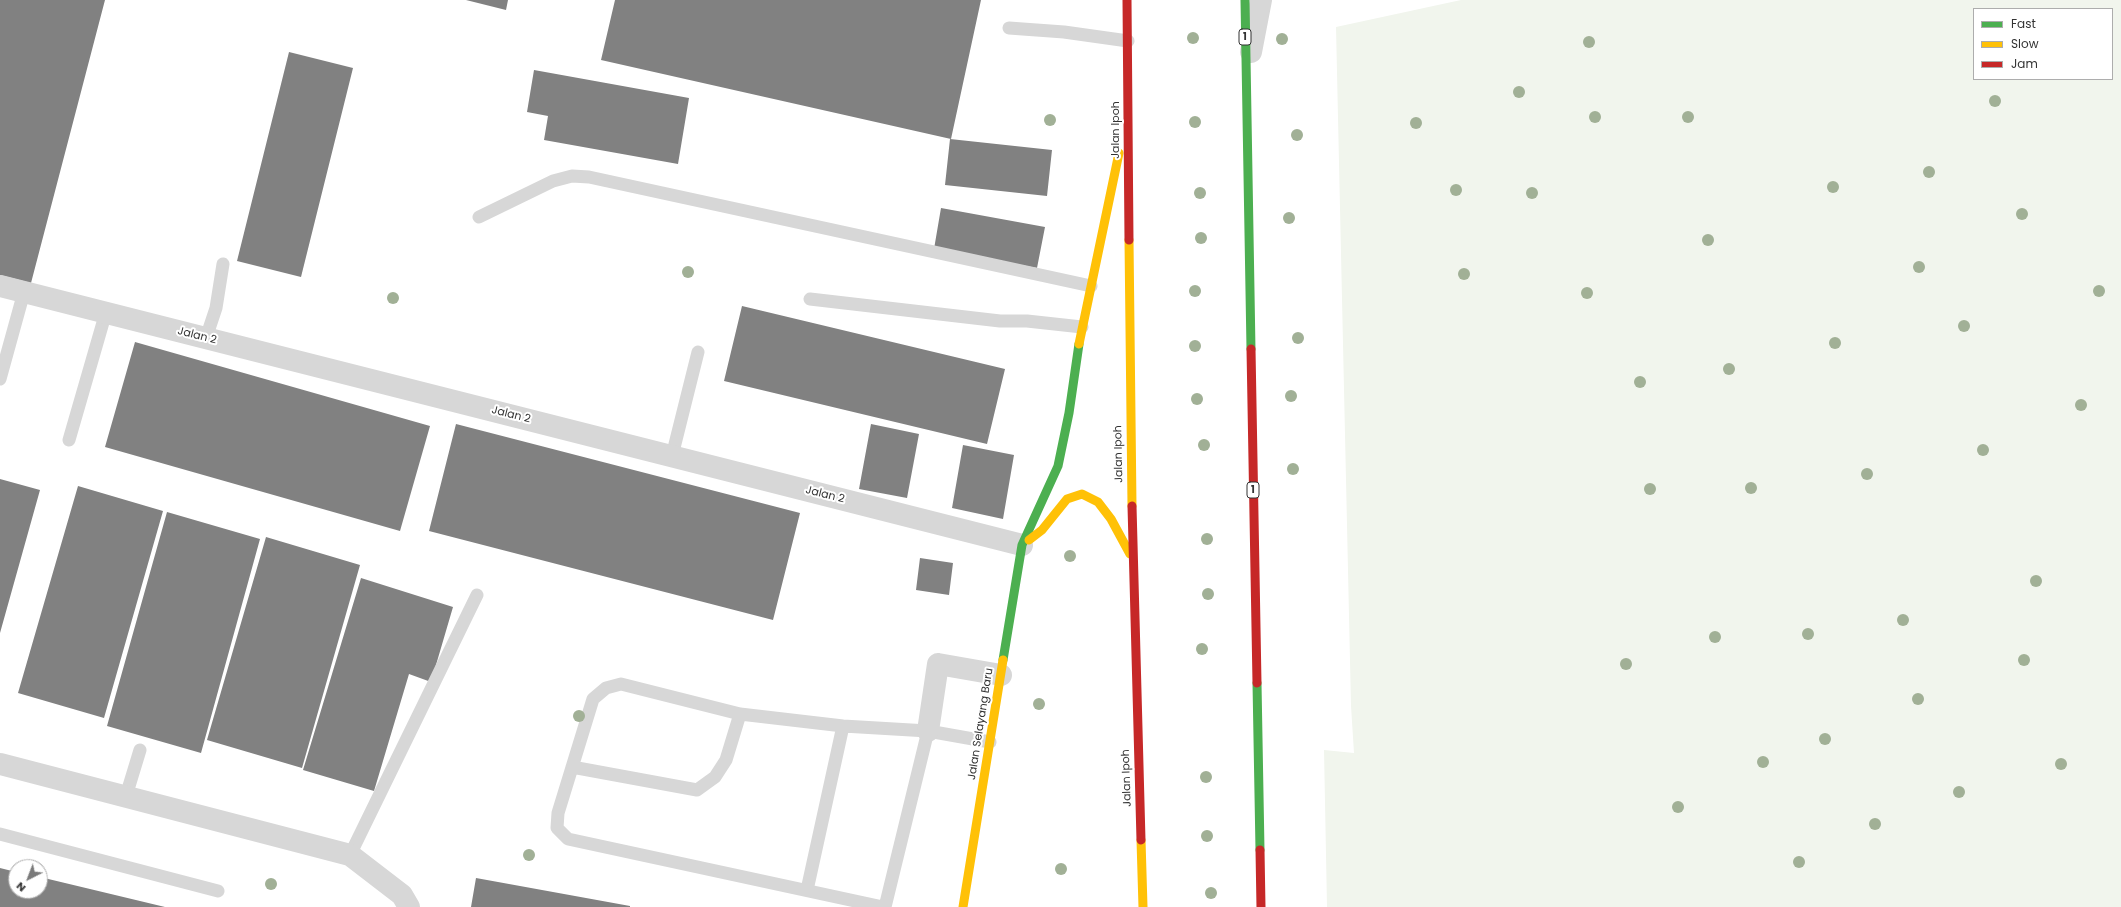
<!DOCTYPE html>
<html>
<head>
<meta charset="utf-8">
<style>
  body { margin:0 }
  #map { position:relative; width:2121px; height:907px; overflow:hidden; background:#fff; font-family:Poppins,sans-serif }
  canvas { display:block }
  .legend { position:absolute; left:1973px; top:8px; width:140px; height:72px; box-sizing:border-box; background:#fff; border:1px solid #adadad; margin:0; padding:5px 7px; list-style:none; font-size:12px; color:#333 }
  .legend li { display:flex; align-items:center; gap:8px; height:20px }
  .legend b { width:20px; border:1px solid #adadad }
  .north { position:absolute; left:8px; top:859px; width:40px; height:40px; box-sizing:border-box; background:#fff; border:1px solid #adadad; border-radius:50%; rotate:222deg; font-size:11px; font-weight:700; line-height:16px; text-align:center; color:#333 }
  .north::after { content:''; display:block; margin:auto; width:14px; height:18px; background:#7a7a7a; clip-path:polygon(50% 0,100% 100%,50% 72%,0 100%) }
</style>
</head>
<body>
<div id="map">
<canvas width="2121" height="907"></canvas>
<ul class="legend">
<li><b style="height:5px;background:#4caf50"></b>Fast</li>
<li><b style="height:5px;background:#ffc107"></b>Slow</li>
<li><b style="height:5px;background:#c62828"></b>Jam</li>
</ul>
<div class="north">N</div>
</div>
<script>
const g = document.querySelector('canvas').getContext('2d');
g.lineJoin = 'round';
function fill(path, color) {
  g.fillStyle = color;
  g.fill(path, 'evenodd');
}
function toPath(rows) {
  const path = new Path2D();
  for (const r of rows) {
    path.moveTo(r[0], r[1]);
    for (let i = 2; i < r.length; i += 2) path.lineTo(r[i], r[i + 1]);
  }
  return path;
}
function stroke(path, color, width, dash) {
  g.strokeStyle = color;
  g.lineWidth = width;
  g.lineCap = dash ? 'butt' : 'round';
  g.setLineDash(dash || []);
  g.stroke(path);
}
function drawText(font, color, halo, rows, align = 'center') {
  g.font = font + ' Poppins,sans-serif';
  g.lineWidth = 4;
  g.setLineDash([]);
  g.textBaseline = 'middle';
  g.strokeStyle = halo;
  g.fillStyle = color;
  for (const [text, x, y, turn = 0] of rows) {
    g.save();
    g.translate(x, y);
    g.rotate((+turn || 0) * Math.PI / 180);
    g.textAlign = isNaN(turn) ? turn : align;
    if (halo) g.strokeText(text, 0, 0);
    g.fillText(text, 0, 0);
    g.restore();
  }
}
const green = toPath([
  [1461,0,2121,0,2121,907,1327,907,1324,750,1354,753,1351,706,1336,27],
  [1974,9,2112,9,2112,79,1974,79]
]);
const building = toPath([
  [0,0,105,0,31,283,0,275],
  [466,0,508,0,506,10],
  [615,0,981,0,951,139,601,60],
  [289,52,353,68,301,277,237,261],
  [534,70,689,98,678,164,544,140,548,116,527,112],
  [950,139,1052,150,1047,196,945,185],
  [941,208,1045,227,1037,268,934,249],
  [742,306,1005,369,987,444,724,381],
  [135,342,430,426,400,531,105,447],
  [456,424,800,513,773,620,429,531],
  [871,424,919,434,907,498,859,489],
  [963,445,1014,455,1003,519,952,508],
  [0,479,40,490,0,633],
  [78,486,163,511,104,718,18,693],
  [167,512,260,539,201,753,107,726],
  [266,537,360,565,302,768,207,740],
  [920,558,953,563,949,595,916,590],
  [361,578,453,607,431,682,409,674,374,791,303,770],
  [0,868,16,872,16,891,40,891,40,877,165,907,0,907],
  [476,878,630,906,630,907,471,907]
]);
const lane = toPath([
  [1009,28,1064,32,1128,41],
  [479,217,553,181,572,176,589,177,1091,286],
  [810,299,1000,321,1027,321,1082,327],
  [206,338,216,308,223,264],
  [0,379,24,292],
  [69,440,106,312],
  [672,456,698,352],
  [572,767,697,790,715,777,726,760,740,714],
  [126,796,140,750],
  [0,834,218,891],
  [350,855,477,595],
  [807,890,843,726],
  [883,907,568,839,557,828,558,813,593,699,606,688,621,684,740,714,843,726,928,731,990,742],
  [885,907,928,731]
]);
const street = toPath([
  [1251,52,1261,0],
  [0,286,1022,545],
  [928,731,938,664,1001,675],
  [0,764,350,855,402,895,409,907]
]);
const fast = toPath([
  [1245,0,1251,349],
  [1022,545,1058,466,1069,413,1079,344],
  [1003,660,1022,545],
  [1257,683,1260,850]
]);
const slow = toPath([
  [1129,240,1132,506],
  [1079,344,1119,153],
  [1029,540,1042,530,1067,499,1082,494,1098,502,1111,519,1130,554],
  [1141,840,1143,907],
  [963,907,1003,660]
]);
const jam = toPath([
  [1127,0,1129,240],
  [1251,349,1257,683],
  [1132,506,1141,840],
  [1260,850,1261,907]
]);
const trees = [
  [1193,38],
  [1282,39],
  [1589,42],
  [1519,92],
  [1995,101],
  [1595,117],
  [1688,117],
  [1050,120],
  [1195,122],
  [1416,123],
  [1297,135],
  [1929,172],
  [1833,187],
  [1456,190],
  [1200,193],
  [1532,193],
  [2022,214],
  [1289,218],
  [1201,238],
  [1708,240],
  [1919,267],
  [688,272],
  [1464,274],
  [1195,291],
  [2099,291],
  [1587,293],
  [393,298],
  [1964,326],
  [1298,338],
  [1835,343],
  [1195,346],
  [1729,369],
  [1640,382],
  [1291,396],
  [1197,399],
  [2081,405],
  [1204,445],
  [1983,450],
  [1293,469],
  [1867,474],
  [1751,488],
  [1650,489],
  [1207,539],
  [1070,556],
  [2036,581],
  [1208,594],
  [1903,620],
  [1808,634],
  [1715,637],
  [1202,649],
  [2024,660],
  [1626,664],
  [1918,699],
  [1039,704],
  [579,716],
  [1825,739],
  [1763,762],
  [2061,764],
  [1206,777],
  [1959,792],
  [1678,807],
  [1875,824],
  [1207,836],
  [529,855],
  [1799,862],
  [1061,869],
  [271,884],
  [1211,893]
];
const shields = [
  [1245,37,12],
  [1253,490,12]
];
const shieldNames = [
  ["1",1245,37],
  ["1",1253,490]
];
const streetNames = [
  ["Jalan Ipoh",1116,130,-90],
  ["Jalan 2",197,336,14],
  ["Jalan 2",511,415,14],
  ["Jalan Ipoh",1119,454,-91],
  ["Jalan 2",825,495,14],
  ["Jalan Selayang Baru",981,724,-81],
  ["Jalan Ipoh",1127,778,-92]
];
fill(green, '#f1f5ed');
fill(building, '#818181');
stroke(lane, '#d7d7d7', 13);
stroke(street, '#d7d7d7', 22);
stroke(fast, '#4caf50', 9);
stroke(slow, '#ffc107', 9);
stroke(jam, '#c62828', 9);
g.fillStyle = '#a1b096';
for (const [x, y] of trees) {
  g.beginPath();
  g.arc(x, y, 6, 0, 2 * Math.PI);
  g.fill();
}
for (const [x, y, w] of shields) {
  const box = new Path2D();
  box.roundRect(x - w / 2, y - 8, w, 16, 3);
  g.fillStyle = '#fff';
  g.fill(box);
  stroke(box, '#333', 1);
}
drawText('bold 10px', '#333', null, shieldNames);
drawText('11px', '#333', '#fff', streetNames);
</script>
</body>
</html>
